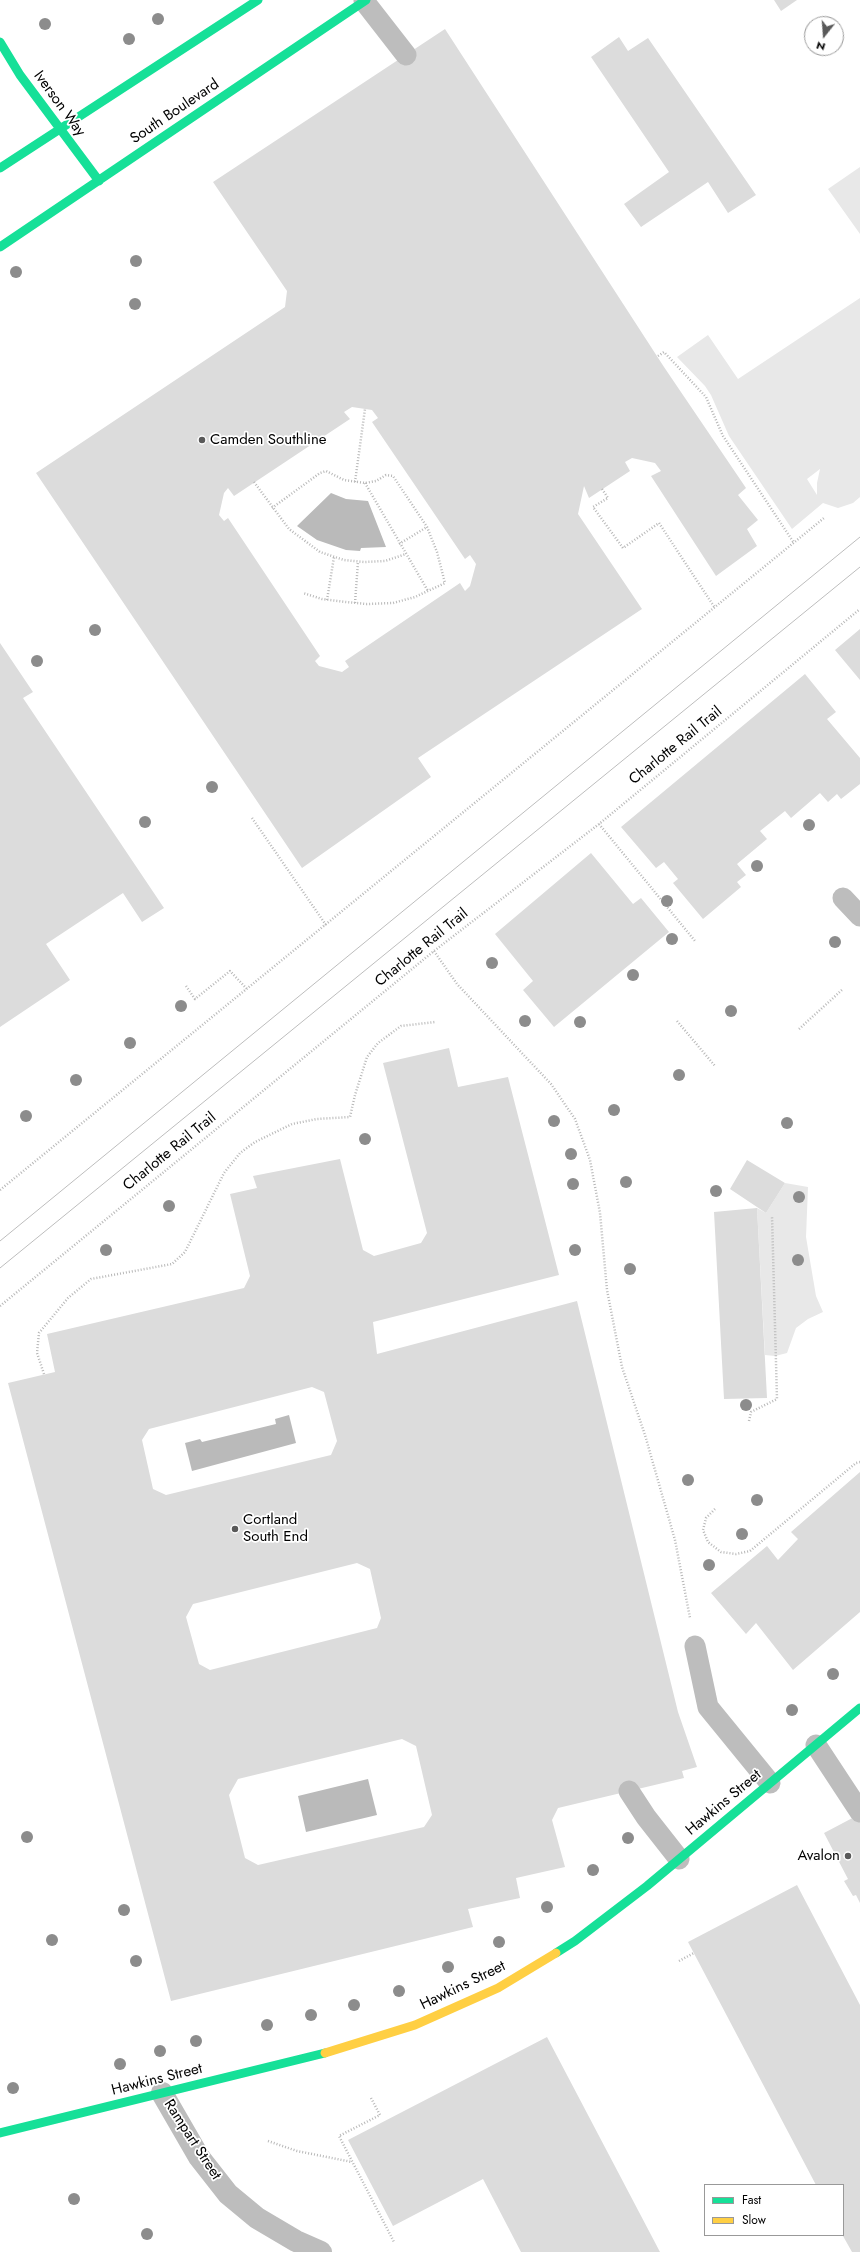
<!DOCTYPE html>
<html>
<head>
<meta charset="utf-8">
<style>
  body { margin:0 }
  #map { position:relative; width:860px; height:2252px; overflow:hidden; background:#fff; font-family:Jost,sans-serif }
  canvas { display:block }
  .legend { position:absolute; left:704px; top:2184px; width:140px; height:52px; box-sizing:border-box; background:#fff; border:1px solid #999; margin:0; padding:5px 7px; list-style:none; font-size:12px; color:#000 }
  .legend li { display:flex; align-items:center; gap:8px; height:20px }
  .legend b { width:20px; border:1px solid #999 }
  .north { position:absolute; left:804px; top:16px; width:40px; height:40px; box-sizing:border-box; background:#fff; border:1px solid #999; border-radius:50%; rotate:197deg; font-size:11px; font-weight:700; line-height:16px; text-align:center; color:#000 }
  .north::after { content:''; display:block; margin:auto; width:14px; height:18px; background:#595959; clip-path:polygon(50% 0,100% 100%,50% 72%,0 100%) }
</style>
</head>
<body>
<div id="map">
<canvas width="860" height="2252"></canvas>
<ul class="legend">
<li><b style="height:5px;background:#16e098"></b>Fast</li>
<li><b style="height:5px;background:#ffcf43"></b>Slow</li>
</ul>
<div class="north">N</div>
</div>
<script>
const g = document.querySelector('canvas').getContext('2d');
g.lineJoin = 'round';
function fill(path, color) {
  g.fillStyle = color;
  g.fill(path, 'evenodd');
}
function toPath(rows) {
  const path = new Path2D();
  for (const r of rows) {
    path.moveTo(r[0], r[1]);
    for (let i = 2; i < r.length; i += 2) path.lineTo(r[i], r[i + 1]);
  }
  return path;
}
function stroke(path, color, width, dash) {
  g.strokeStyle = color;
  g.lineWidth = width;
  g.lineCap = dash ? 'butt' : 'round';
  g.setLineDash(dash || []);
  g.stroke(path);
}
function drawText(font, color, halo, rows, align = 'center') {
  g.font = font + ' Jost,sans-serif';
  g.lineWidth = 3.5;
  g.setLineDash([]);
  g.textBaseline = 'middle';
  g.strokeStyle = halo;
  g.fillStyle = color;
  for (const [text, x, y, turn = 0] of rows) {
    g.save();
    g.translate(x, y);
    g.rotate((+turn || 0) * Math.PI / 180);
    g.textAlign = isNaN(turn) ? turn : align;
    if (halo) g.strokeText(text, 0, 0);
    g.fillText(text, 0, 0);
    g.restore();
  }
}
const green = toPath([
  [860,167,860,234,828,189],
  [860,298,860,497,853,503,838,508,823,503,792,529,729,436,711,395,705,386,677,357,708,335,738,379],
  [820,469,817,483,817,495,807,479],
  [785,1183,808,1187,806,1237,816,1296,823,1312,808,1319,796,1328,787,1353,775,1356,765,1355,757,1208,766,1213]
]);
const water = toPath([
  [331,493,346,499,368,501,386,547,361,548,360,551,346,550,317,540,297,526],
  [289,1415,296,1443,192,1471,185,1443,200,1439,202,1442,276,1424,275,1419],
  [368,1779,377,1815,306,1832,298,1796]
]);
const building = toPath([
  [774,0,797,0,781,11],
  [445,29,664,367,746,488,738,495,758,520,747,529,757,546,716,576,651,476,661,471,655,463,632,458,625,462,630,471,589,498,584,486,578,514,642,609,418,758,431,777,302,868,36,473,285,307,287,291,213,182],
  [352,407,372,410,378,418,372,422,465,559,470,555,476,564,470,586,465,591,460,583,345,661,349,667,342,672,319,666,315,661,320,656,228,518,224,521,219,515,224,493,228,488,234,496,350,419,344,412],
  [619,37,628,51,648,38,756,195,728,213,708,182,641,227,624,204,669,172,591,57],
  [860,629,860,680,835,650],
  [0,643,33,692,23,698,164,908,142,922,123,893,46,944,70,980,0,1027],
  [805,674,836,712,827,719,860,758,860,784,841,799,837,794,828,802,820,793,791,818,785,811,760,831,767,839,737,864,746,875,737,882,741,887,703,919,673,883,678,879,664,862,656,868,621,827],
  [591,853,633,904,641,898,669,932,554,1027,523,990,533,981,495,934],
  [449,1048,458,1087,508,1077,559,1275,373,1322,377,1354,577,1301,678,1712,697,1767,682,1771,684,1778,558,1808,552,1820,565,1867,516,1878,520,1898,468,1909,473,1927,171,2001,8,1383,55,1372,47,1334,244,1288,250,1276,230,1194,257,1188,253,1176,340,1159,363,1250,374,1256,421,1243,427,1233,383,1063],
  [312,1387,324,1392,337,1441,331,1455,166,1495,153,1489,142,1440,149,1429],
  [357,1563,370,1569,381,1618,377,1628,210,1670,199,1664,186,1617,193,1604],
  [402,1739,416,1746,432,1815,424,1827,258,1865,245,1858,229,1795,238,1779],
  [747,1160,785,1183,766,1213,730,1189],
  [757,1208,767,1398,724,1399,714,1212],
  [860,1472,860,1612,793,1670,756,1623,746,1634,711,1593,767,1546,778,1560,798,1539,791,1532],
  [860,1814,860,1903,856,1895,853,1896,844,1881,848,1879,824,1833],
  [797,1885,860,2005,860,2252,852,2252,843,2236,843,2185,816,2185,688,1942],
  [547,2037,660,2252,521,2252,483,2179,393,2226,348,2140]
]);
const path = toPath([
  [658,356,664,352,706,397,723,436,794,543],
  [254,482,289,529,320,552,344,560,364,562,385,561,406,554],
  [355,482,365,409],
  [365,483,428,591],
  [602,489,608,498,593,507,623,548,659,523,715,608],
  [272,508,320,473,326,471,344,480,365,483,376,481,386,475,393,476,427,527,437,552,445,583,415,597,393,603,367,604,346,602,322,599,303,593],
  [399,544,427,527],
  [327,600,334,557],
  [355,603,358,562],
  [252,818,326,925],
  [599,824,695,941],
  [434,951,457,984,551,1084,575,1119,590,1160,600,1213,607,1290,622,1367,645,1435,675,1540,690,1618],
  [186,986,195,999,230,971,247,989],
  [677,1021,715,1066],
  [799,1029,843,989],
  [0,1190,824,518],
  [0,1306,434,951,599,824,860,609],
  [44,1374,37,1353,39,1333,68,1298,91,1279,172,1264,185,1252,224,1173,240,1153,255,1142,292,1124,317,1119,350,1117,355,1095,367,1057,378,1043,401,1026,435,1022],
  [749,1421,751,1412,777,1399,772,1216],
  [715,1509,706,1518,703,1530,708,1542,721,1552,736,1554,750,1551,856,1463,860,1462],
  [679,1961,694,1953],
  [371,2098,380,2115,339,2136,394,2242],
  [268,2141,297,2151,352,2162]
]);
const lane = toPath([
  [364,1,406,55],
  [843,898,860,916],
  [695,1646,708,1707,770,1783],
  [816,1745,860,1812],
  [629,1791,646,1817,679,1859]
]);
const street = toPath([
  [162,2093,199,2157,228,2194,257,2218,296,2241,321,2252]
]);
const fast = toPath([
  [0,42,20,75,99,181],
  [0,168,258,0],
  [0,247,366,0],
  [556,1953,575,1941,647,1886,860,1708],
  [0,2133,325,2053]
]);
const slow = toPath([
  [325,2053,415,2025,498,1988,556,1953]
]);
const tram = toPath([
  [0,1241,860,537],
  [0,1268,860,567]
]);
const trees = [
  [158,19],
  [45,24],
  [129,39],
  [136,261],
  [16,272],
  [135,304],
  [95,630],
  [37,661],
  [212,787],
  [145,822],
  [809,825],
  [757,866],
  [667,901],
  [672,939],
  [835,942],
  [492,963],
  [633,975],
  [181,1006],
  [731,1011],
  [525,1021],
  [580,1022],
  [130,1043],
  [679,1075],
  [76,1080],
  [614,1110],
  [26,1116],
  [554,1121],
  [787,1123],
  [365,1139],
  [571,1154],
  [626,1182],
  [573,1184],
  [716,1191],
  [799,1197],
  [169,1206],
  [106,1250],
  [575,1250],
  [798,1260],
  [630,1269],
  [746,1405],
  [688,1480],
  [757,1500],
  [742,1534],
  [709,1565],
  [833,1674],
  [792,1710],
  [27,1837],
  [628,1838],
  [593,1870],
  [547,1907],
  [124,1910],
  [52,1940],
  [499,1942],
  [136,1961],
  [448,1967],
  [399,1991],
  [354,2005],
  [311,2015],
  [267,2025],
  [196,2041],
  [160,2051],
  [120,2064],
  [13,2088],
  [74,2199],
  [147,2234]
];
const markers = [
  [202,440,4,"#595959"],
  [235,1529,4,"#595959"],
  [848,1856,4,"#595959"]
];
const streetNames = [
  ["Iverson Way",59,104,54],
  ["South Boulevard",175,112,-34],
  ["Charlotte Rail Trail",676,746,-39],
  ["Charlotte Rail Trail",422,948,-39],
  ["Charlotte Rail Trail",170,1152,-39],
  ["Hawkins Street",724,1803,-40],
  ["Hawkins Street",463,1986,-26],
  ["Hawkins Street",157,2080,-14],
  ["Rampart Street",192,2140,57]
];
const poiNames = [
  ["Camden Southline",210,440],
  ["Cortland",243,1520],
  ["South End",243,1537],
  ["Avalon",840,1856,"right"]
];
fill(green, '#e8e8e8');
fill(water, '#bababa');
fill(building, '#dcdcdc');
stroke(path, '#b8b8b8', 2.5, [1, 2]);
stroke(lane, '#bdbdbd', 21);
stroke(street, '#bdbdbd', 22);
stroke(fast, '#16e098', 9);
stroke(slow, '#ffcf43', 9);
stroke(tram, '#bdbdbd', 1);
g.fillStyle = '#8c8c8c';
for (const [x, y] of trees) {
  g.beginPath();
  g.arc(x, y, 6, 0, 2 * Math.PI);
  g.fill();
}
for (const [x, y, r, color] of markers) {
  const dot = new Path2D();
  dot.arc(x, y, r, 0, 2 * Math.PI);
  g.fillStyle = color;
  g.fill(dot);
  stroke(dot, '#fff', 1.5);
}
drawText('15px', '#000', '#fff', streetNames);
drawText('15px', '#000', '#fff', poiNames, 'left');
</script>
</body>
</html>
